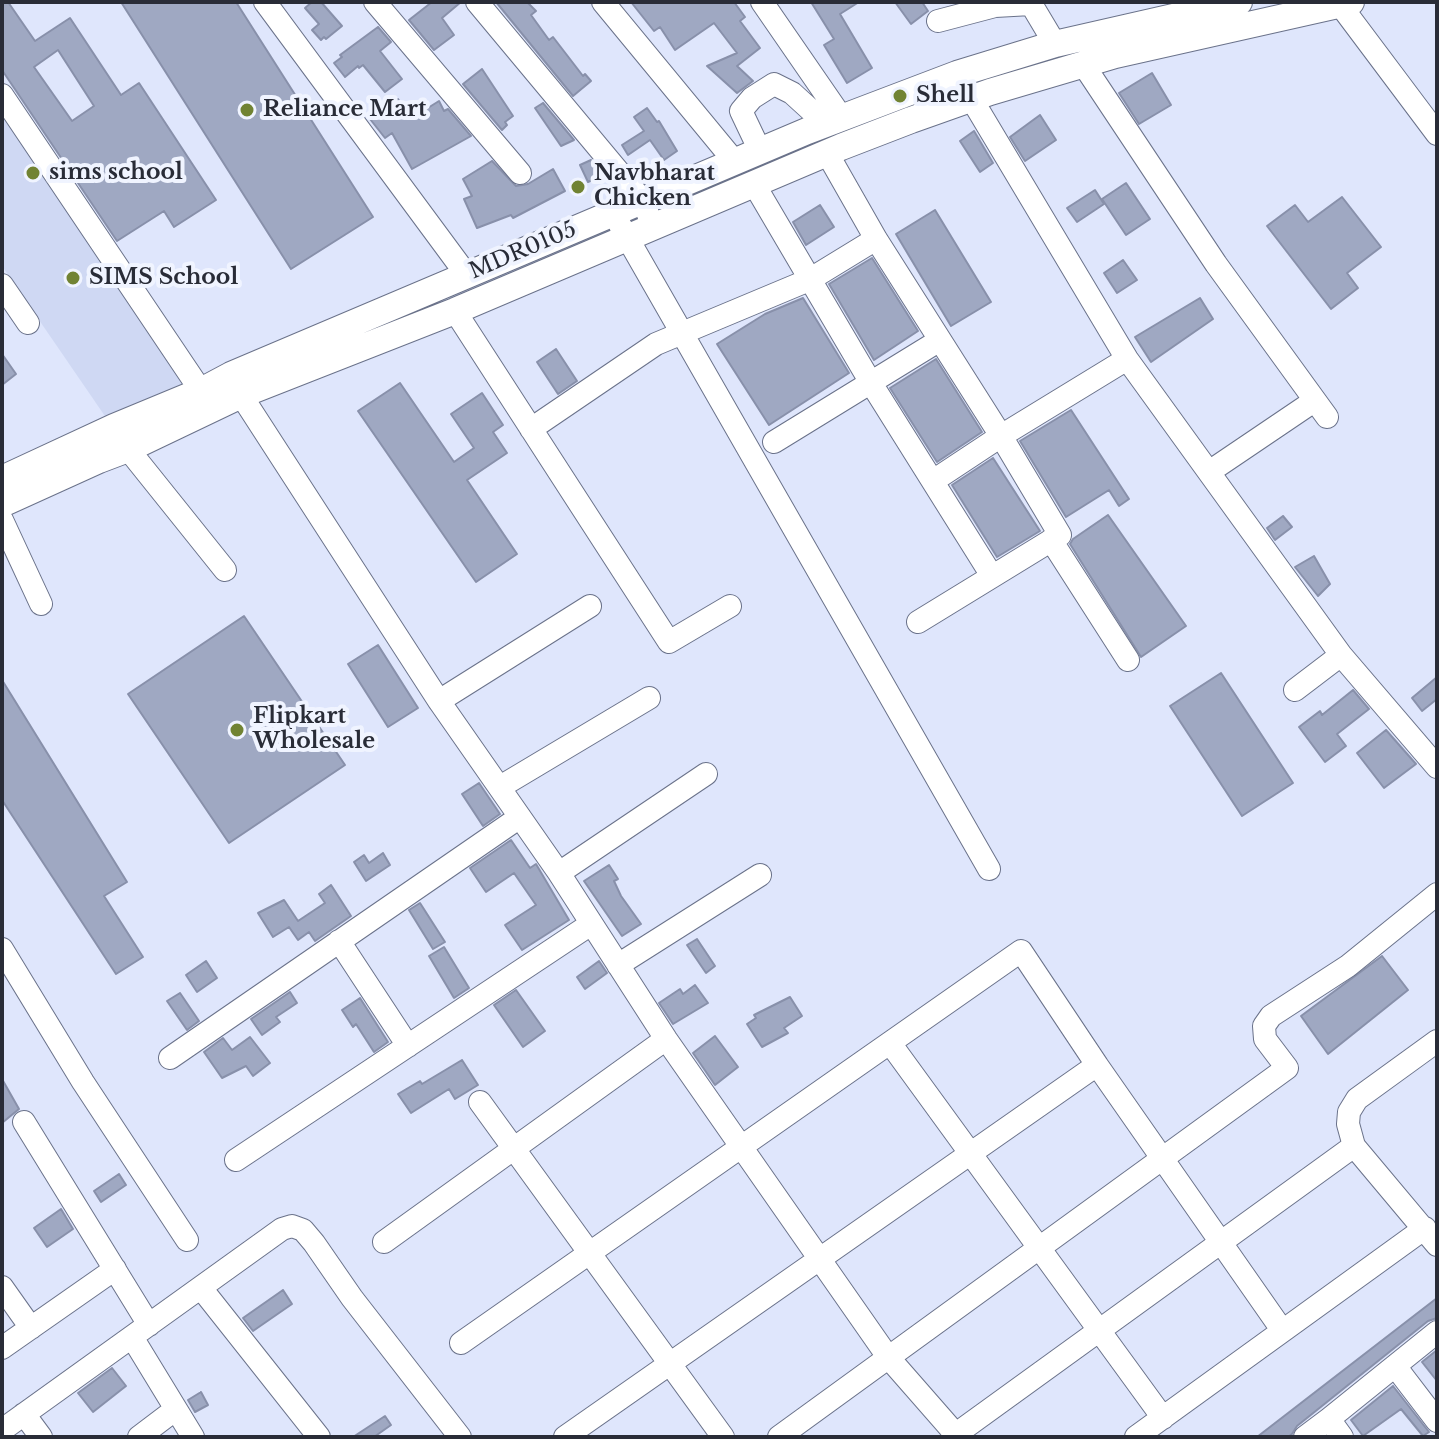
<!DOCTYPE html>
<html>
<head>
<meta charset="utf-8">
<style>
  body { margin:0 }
  #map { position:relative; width:1439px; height:1439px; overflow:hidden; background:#dfe6fc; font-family:"Libre Baskerville",serif }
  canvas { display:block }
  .frame { position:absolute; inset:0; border:4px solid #292c37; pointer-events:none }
</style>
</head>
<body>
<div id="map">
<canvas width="1439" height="1439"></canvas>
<div class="frame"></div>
</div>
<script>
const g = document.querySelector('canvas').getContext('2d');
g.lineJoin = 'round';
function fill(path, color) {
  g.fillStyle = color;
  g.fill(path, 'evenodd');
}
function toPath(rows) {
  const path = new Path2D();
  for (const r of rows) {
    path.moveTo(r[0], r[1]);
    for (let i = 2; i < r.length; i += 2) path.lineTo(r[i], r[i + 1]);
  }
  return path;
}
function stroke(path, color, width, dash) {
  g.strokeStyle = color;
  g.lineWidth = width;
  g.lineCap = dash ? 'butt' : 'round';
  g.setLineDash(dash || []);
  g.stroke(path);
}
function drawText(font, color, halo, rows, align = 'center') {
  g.font = font + ' "Libre Baskerville",serif';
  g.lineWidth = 8;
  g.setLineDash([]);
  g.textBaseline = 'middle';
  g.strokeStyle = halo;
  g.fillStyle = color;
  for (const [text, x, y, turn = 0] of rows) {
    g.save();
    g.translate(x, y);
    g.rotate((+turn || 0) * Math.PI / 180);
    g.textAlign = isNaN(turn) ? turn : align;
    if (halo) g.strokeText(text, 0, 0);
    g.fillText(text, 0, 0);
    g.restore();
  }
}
const built = toPath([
  [2,81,199,377,109,422,2,266]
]);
const building = toPath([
  [2,2,8,2,35,41,70,18,121,95,139,83,216,200,174,227,164,211,117,241,2,70,2,2],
  [58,50,94,106,72,121,34,67,58,50],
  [121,2,236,2,373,217,291,269,121,2],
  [312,2,321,2,342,26,326,39,324,37,321,40,312,30,319,24,305,8,312,2],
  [432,2,461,2,442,18,454,35,434,50,409,20,432,2],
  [496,2,527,2,536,11,531,15,549,40,553,37,583,76,585,74,591,81,573,96,496,2],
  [631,2,734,2,745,17,740,21,760,48,737,66,753,81,737,93,707,66,737,53,714,23,675,50,660,27,654,31,631,2],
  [811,2,859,2,840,14,872,68,847,83,824,45,834,39,811,2],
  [895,2,922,2,928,11,911,24,895,2],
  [378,27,391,42,380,51,402,79,385,92,363,65,359,68,358,66,345,77,334,63,342,57,340,55,378,27],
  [482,69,513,116,505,122,507,125,502,130,463,84,482,69],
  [1152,73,1171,105,1139,124,1119,93,1152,73],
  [398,99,412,118,439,101,444,111,448,109,471,136,412,169,392,133,385,138,370,119,398,99],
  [543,103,574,140,561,146,535,108,543,103],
  [647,108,657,122,659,121,677,151,664,160,650,140,628,155,622,145,644,131,634,117,647,108],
  [1040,115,1056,140,1025,161,1010,137,1040,115],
  [974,131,993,163,980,172,960,141,974,131],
  [591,160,603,175,588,182,580,165,591,160],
  [492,161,516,186,528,184,553,169,565,191,513,218,511,215,477,228,464,199,472,196,463,179,492,161],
  [1126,183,1150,219,1126,235,1102,199,1126,183],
  [1095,190,1104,204,1077,222,1067,208,1095,190],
  [1342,197,1381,247,1347,273,1358,288,1331,309,1267,226,1295,205,1308,222,1342,197],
  [820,205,834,227,806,245,793,222,820,205],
  [935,210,991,302,951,326,896,234,935,210],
  [872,258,918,331,874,360,829,284,872,258],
  [1123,260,1137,280,1117,293,1104,273,1123,260],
  [803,298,849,373,769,425,717,344,765,314,803,298],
  [1200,298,1213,319,1151,362,1135,337,1200,298],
  [556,349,577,381,558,394,537,362,556,349],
  [2,354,16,374,2,385,2,354],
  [936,359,982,432,937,462,890,388,936,359],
  [400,383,454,462,474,448,451,414,482,393,503,425,493,432,507,453,467,480,517,554,476,582,358,411,400,383],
  [1071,410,1129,499,1119,506,1109,490,1066,517,1020,441,1071,410],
  [993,458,1040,531,997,557,952,485,993,458],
  [1108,515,1186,626,1141,657,1070,544,1073,539,1108,515],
  [1283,516,1292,527,1275,540,1267,528,1283,516],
  [1314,556,1330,584,1318,596,1295,567,1314,556],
  [244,616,345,765,229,843,128,694,244,616],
  [378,645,418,708,388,727,348,664,378,645],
  [1221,673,1293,783,1242,816,1170,706,1221,673],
  [1437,677,1437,699,1422,711,1412,698,1437,677],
  [2,680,127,882,104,896,143,957,116,974,2,800,2,680],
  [1353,690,1369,709,1337,734,1346,746,1325,762,1299,727,1320,711,1322,715,1353,690],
  [1386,730,1416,764,1384,788,1357,753,1386,730],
  [479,783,500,814,483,826,462,794,479,783],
  [511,840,530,868,536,864,569,920,522,950,505,925,536,905,514,873,486,892,470,868,511,840],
  [383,853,390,865,366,881,354,862,364,855,369,863,383,853],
  [609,865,618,879,614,881,621,896,641,924,622,936,584,881,609,865],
  [331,885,351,916,315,941,309,932,298,940,289,927,273,937,258,913,284,900,298,921,325,903,319,894,331,885],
  [420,903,445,942,433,949,409,910,420,903],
  [697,939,715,966,706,973,687,945,697,939],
  [444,947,469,988,454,998,429,956,444,947],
  [1382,956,1408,990,1328,1054,1301,1016,1382,956],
  [206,961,217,978,197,992,186,975,206,961],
  [599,961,607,973,585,989,577,977,599,961],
  [695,985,708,1003,673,1024,659,1003,680,989,683,994,695,985],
  [516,990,545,1031,523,1047,494,1005,516,990],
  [290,992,297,1003,276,1017,280,1022,262,1035,251,1019,290,992],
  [180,993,199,1021,187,1030,167,1001,180,993],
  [790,997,802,1016,784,1028,788,1033,762,1047,747,1024,756,1018,754,1015,790,997],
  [360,998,388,1042,374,1052,356,1024,353,1027,342,1010,360,998],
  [715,1036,738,1067,715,1085,693,1053,715,1036],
  [250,1037,270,1063,253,1076,246,1066,222,1078,204,1052,223,1038,232,1050,250,1037],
  [462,1060,478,1085,455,1099,449,1089,411,1113,398,1094,420,1081,422,1084,462,1060],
  [2,1079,19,1109,2,1123,2,1079],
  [119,1174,126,1185,101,1202,94,1191,119,1174],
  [61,1209,73,1229,47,1247,34,1228,61,1209],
  [283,1290,292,1304,253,1331,243,1318,283,1290],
  [1437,1298,1437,1318,1428,1321,1297,1426,1292,1434,1288,1437,1257,1437,1437,1298],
  [1437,1350,1437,1381,1422,1362,1437,1350],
  [112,1368,126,1386,93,1412,78,1393,112,1368],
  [1393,1386,1429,1432,1423,1436,1401,1409,1363,1436,1351,1420,1393,1386],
  [201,1392,208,1405,195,1412,188,1400,201,1392],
  [385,1416,391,1425,374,1437,353,1437,385,1416]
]);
const minor = toPath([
  [265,2,466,274],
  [375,2,520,173],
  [477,2,643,201,653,227],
  [603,2,735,162],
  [762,2,842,118],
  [1030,2,1055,44],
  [1338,2,1437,134],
  [938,21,995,6,1031,4],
  [1083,64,1216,264,1327,417],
  [2,95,201,391],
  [971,98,1127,359,1341,655,1437,767],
  [760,151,741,111,752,98,774,84,792,93,826,124],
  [827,153,876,239,1001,436,1127,359],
  [754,184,871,383,992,576],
  [620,225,989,869],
  [2,285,28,323],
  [455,311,669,642,730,606],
  [241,395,439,701,559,873,666,1039,888,1357,958,1437],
  [531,429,656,344,809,280,876,239],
  [774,442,940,340],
  [128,449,225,570],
  [1209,472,1314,401],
  [2,520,41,604],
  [1051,540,1128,660],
  [918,622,1060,535,1001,436,933,481],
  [1295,690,1341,655],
  [439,701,590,606],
  [500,787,649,698],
  [559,873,706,774],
  [339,941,408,1046],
  [2,949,83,1082,187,1240],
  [618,965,760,875],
  [1437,1041,1357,1099,1349,1112,1348,1124,1354,1146,1437,1245],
  [890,1043,1163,1418],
  [170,1058,520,817],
  [480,1102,723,1437],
  [24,1122,149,1325],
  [236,1160,591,924],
  [384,1242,666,1039],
  [2,1287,31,1328],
  [201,1288,319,1437],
  [132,1337,193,1437],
  [461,1343,1021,951,1097,1065],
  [2,1348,115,1269],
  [1395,1366,1437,1421],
  [24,1414,41,1437],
  [1329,1419,1437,1332],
  [2,1430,282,1229,292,1226,303,1230,314,1243,352,1298,460,1437],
  [139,1437,176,1409],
  [565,1437,1097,1065,1282,1330],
  [779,1437,1287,1068,1265,1039,1264,1026,1271,1016,1348,966,1437,894],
  [952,1437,1354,1146],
  [1136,1437,1425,1228],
  [1305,1437,1329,1419,1342,1437]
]);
const major = toPath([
  [2,479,114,427,201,391,231,375,807,131,957,74,1055,44,1239,2],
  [2,504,99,460,128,449,241,395,455,311,841,147,911,120,990,92,1115,55,1351,2]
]);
const markers = [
  [900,96,8,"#718333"],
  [247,110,8,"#718333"],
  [33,173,8,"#718333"],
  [578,187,8,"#718333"],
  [73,278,8,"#718333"],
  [237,730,8,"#718333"]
];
const poiNames = [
  ["Shell",916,96],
  ["Reliance Mart",263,110],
  ["sims school",49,173],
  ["Navbharat",594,174],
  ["Chicken",594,199],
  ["SIMS School",89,278],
  ["Flipkart",253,717],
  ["Wholesale",253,742]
];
const streetNames = [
  ["MDR0105",523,251,-23]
];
fill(built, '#cfd8f3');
fill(building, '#9fa8c2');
stroke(building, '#8890aa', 2);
stroke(minor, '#6a728a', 24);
stroke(major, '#6a728a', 28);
stroke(minor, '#fff', 22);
stroke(major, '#fff', 26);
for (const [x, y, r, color] of markers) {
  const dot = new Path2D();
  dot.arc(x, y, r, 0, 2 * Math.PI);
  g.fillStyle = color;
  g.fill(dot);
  stroke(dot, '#f0f4ff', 3);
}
drawText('bold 22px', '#292c37', '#f0f4ff', poiNames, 'left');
drawText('22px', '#292c37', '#f0f4ff', streetNames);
</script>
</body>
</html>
